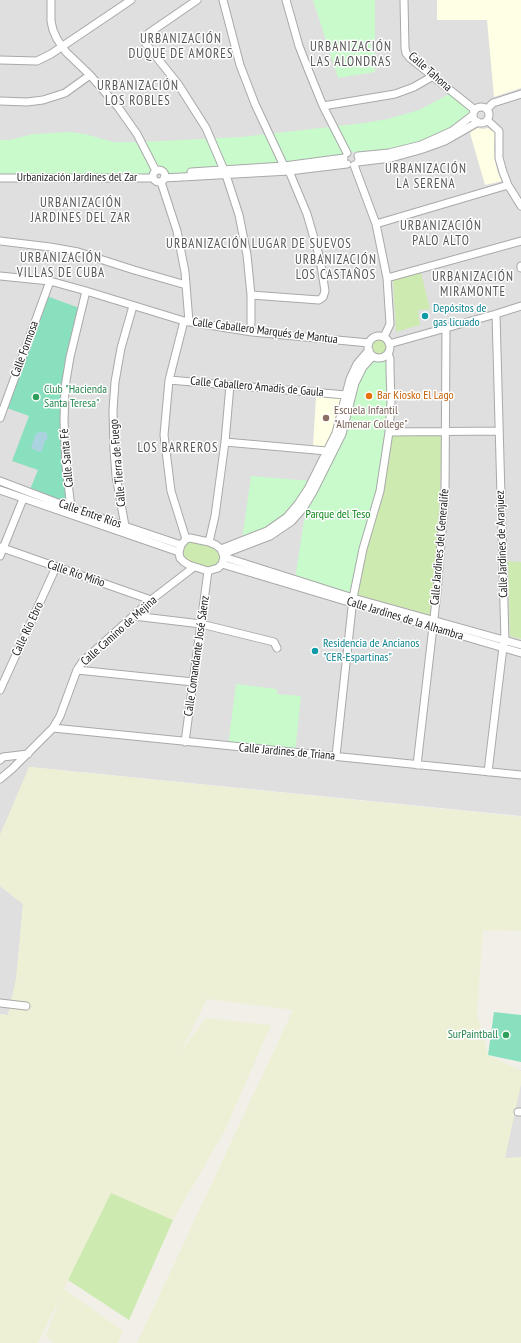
<!DOCTYPE html>
<html>
<head>
<meta charset="utf-8">
<style>
  body { margin:0 }
  canvas { display:block; background:#f2efe9 }
</style>
</head>
<body>
<canvas width="521" height="1343"></canvas>
<script>
const g = document.querySelector('canvas').getContext('2d');
g.lineJoin = 'round';
function fill(path, color) {
  g.fillStyle = color;
  g.fill(path, 'evenodd');
}
function toPath(rows) {
  const path = new Path2D();
  for (const r of rows) {
    if (r.length === 3) {
      path.moveTo(r[0] + r[2], r[1]);
      path.arc(r[0], r[1], r[2], 0, 2 * Math.PI);
      continue;
    }
    path.moveTo(r[0], r[1]);
    for (let i = 2; i < r.length; i += 2) path.lineTo(r[i], r[i + 1]);
  }
  return path;
}
function stroke(path, color, width, dash) {
  g.strokeStyle = color;
  g.lineWidth = width;
  g.lineCap = dash ? 'butt' : 'round';
  g.setLineDash(dash || []);
  g.stroke(path);
}
function drawText(font, color, halo, rows, align = 'center') {
  g.font = font + ' "PT Sans Narrow",sans-serif';
  g.lineWidth = 3;
  g.setLineDash([]);
  g.textBaseline = 'middle';
  g.strokeStyle = halo;
  g.fillStyle = color;
  for (const [text, x, y, turn = 0] of rows) {
    g.save();
    g.translate(x, y);
    g.rotate((+turn || 0) * Math.PI / 180);
    g.textAlign = isNaN(turn) ? turn : align;
    if (halo) g.strokeText(text, 0, 0);
    g.fillText(text, 0, 0);
    g.restore();
  }
}
const residential = toPath([
  [0,0,521,0,521,816,30,767,0,835],
  [0,886,23,904,18,973,8,1015,0,1014],
  [515,1069,521,1070,521,1157,505,1159]
]);
const education = toPath([
  [437,0,521,0,521,88,494,97,487,20,437,20],
  [477,128,483,129,488,128,494,132,495,135,494,149,495,160,498,173,502,181,485,185,470,133],
  [316,397,342,398,336,424,327,447,313,446]
]);
const farmland = toPath([
  [29,767,521,817,521,931,483,930,477,1013,488,1055,521,1071,521,1084,505,1158,521,1157,521,1343,137,1343,293,1010,207,999,181,1051,206,1018,271,1025,224,1132,173,1220,111,1193,64,1289,123,1331,118,1343,54,1343,46,1336,61,1295,38,1343,0,1343,0,1014,8,1015,16,979,23,904,0,886,0,835]
]);
const grass = toPath([
  [421,273,430,309,418,310,420,325,396,332,393,280],
  [379,347,9],
  [391,435,442,435,439,518,430,615,358,595,362,570],
  [186,539,216,545,224,557,214,570,184,562,181,545],
  [508,561,521,562,521,639,510,636],
  [111,1193,173,1220,129,1320,68,1280]
]);
const park = toPath([
  [313,0,375,0,375,72,338,78],
  [453,92,475,110,452,131,389,153,357,154,351,151,345,156,224,170,164,174,159,170,153,174,0,174,0,140,10,140,33,134,70,132,85,134,113,142,141,142,241,137,364,123,388,119,419,110],
  [388,353,390,359,385,463,353,598,295,579,305,514,304,507,355,383,373,356,381,357],
  [251,476,312,481,287,517,242,540],
  [236,684,277,689,277,694,301,696,295,752,228,746]
]);
const pitch = toPath([
  [44,295,82,309,65,387,71,508,29,492,38,470,12,461,29,416,4,407],
  [494,1012,521,1015,521,1062,488,1055]
]);
const water = toPath([
  [39,432,46,432,48,438,45,441,42,451,39,452,31,448,35,435]
]);
const minor = toPath([
  [51,0,51,21,53,30,57,39,66,52,90,75,118,107,137,134,156,171],
  [197,0,149,33,146,39,146,44,178,84,206,128,224,170],
  [223,0,240,65,255,104,284,166],
  [286,0,299,46,308,69,323,106,347,153],
  [404,0,405,48,406,53,410,58,475,110],
  [0,60,37,61,51,54,131,0],
  [0,101,27,102,43,100,65,93,90,75],
  [323,106,395,94,414,87,433,76],
  [481,115,8],
  [487,109,493,103,521,94],
  [487,120,499,131,499,158,503,172,508,185,521,206],
  [358,156,389,153,421,145,452,131,473,115],
  [358,162,391,158,420,150,445,141,478,122],
  [354,165,376,224,387,278,390,324,384,337],
  [159,176,6],
  [191,172,284,166,344,158],
  [226,175,239,215,247,255,251,295,251,323],
  [0,178,153,178],
  [164,178,289,171,347,164],
  [161,182,177,231,185,272,189,322],
  [376,224,508,185],
  [0,241,50,247,78,252,134,270,186,285],
  [521,266,521,268],
  [0,276,50,281,86,291,184,321,252,332,369,343],
  [387,278,521,241],
  [251,295,319,300,323,297,325,291,320,259,307,214,289,171],
  [184,321,169,380,164,435,171,491,186,539],
  [379,347,11],
  [389,344,496,314,521,306],
  [169,380,346,395],
  [0,418,50,281],
  [389,432,499,431],
  [225,442,327,451],
  [0,481,71,508,181,545],
  [0,490,179,552],
  [71,508,66,466,64,421,65,387,70,357,86,291],
  [125,526,116,476,114,450,113,410,115,382,121,348,133,306],
  [190,538,209,542,216,545,221,549,224,557,222,564,218,568,208,571,189,565,184,562,180,558,179,552,181,545,186,539,190,538],
  [209,542,215,516,225,442,230,385],
  [0,547,151,600],
  [221,549,267,531,287,517,298,504,308,489,336,433,350,379,357,364,369,350],
  [223,554,270,536,292,521,304,507,313,492,342,434,355,383,363,367,373,356],
  [0,556,23,499],
  [224,557,353,598,521,645],
  [222,564,432,627,521,653],
  [134,616,201,624,274,642,277,648],
  [77,670,193,682],
  [0,690,56,567],
  [53,728,521,775],
  [185,742,208,571],
  [336,756,353,598,363,549,380,491,389,432,391,402,390,370,390,359,388,353],
  [0,760,3,757,28,754],
  [417,765,437,592,445,494,446,328],
  [488,772,503,647,505,641,496,314],
  [0,779,12,769,53,728,60,716,77,670,83,661,151,600,194,567],
  [0,1003,26,1006],
  [518,1112,521,1112]
]);
const markers = [
  [425,316,4,"#0f9aa8"],
  [369,396,4,"#e8710a"],
  [36,397,4,"#2e9e5b"],
  [326,418,4,"#8d6e63"],
  [315,651,4,"#0f9aa8"],
  [506,1035,4,"#2e9e5b"]
];
const streetNames = [
  ["Calle Tahona",430,72,41],
  ["Urbanización Jardines del Zar",77,178],
  ["Calle Caballero Marqués de Mantua",265,331,7],
  ["Calle Formosa",25,349,-70],
  ["Calle Caballero Amadis de Gaula",257,387,5],
  ["Calle Santa Fé",67,458,-95],
  ["Calle Tierra de Fuego",118,463,-95],
  ["Calle Entre Ríos",90,514,19],
  ["Calle Jardines de Aranjuez",502,544,-92],
  ["Calle Jardines del Generalife",440,547,-85],
  ["Calle Río Miño",76,574,19],
  ["Calle Jardines de la Alhambra",405,619,17],
  ["Calle Río Ebro",28,629,-65],
  ["Calle Camino de Mejina",119,631,-42],
  ["Calle Comandante José Sáenz",197,656,-82],
  ["Calle Jardines de Triana",287,752,5]
];
const cultureNames = [
  ["Depósitos de",433,309],
  ["gas licuado",433,323],
  ["Residencia de Ancianos",323,644],
  ["\"CER-Espartinas\"",323,658]
];
const leisureNames = [
  ["Club \"Hacienda",44,390],
  ["Santa Teresa\"",44,404],
  ["SurPaintball",498,1035,"right"]
];
const foodNames = [
  ["Bar Kiosko El Lago",377,396]
];
const educationNames = [
  ["Escuela Infantil",334,411],
  ["\"Almenar College\"",334,425]
];
const parkNames = [
  ["Parque del Teso",338,515]
];
const neighbourhoodNames = [
  ["URBANIZACIÓN",181,39],
  ["DUQUE DE AMORES",181,54],
  ["URBANIZACIÓN",351,47],
  ["LAS ALONDRAS",351,62],
  ["URBANIZACIÓN",138,86],
  ["LOS ROBLES",138,101],
  ["URBANIZACIÓN",426,169],
  ["LA SERENA",426,184],
  ["URBANIZACIÓN",81,203],
  ["JARDINES DEL ZAR",81,218],
  ["URBANIZACIÓN",441,226],
  ["PALO ALTO",441,241],
  ["URBANIZACIÓN LUGAR DE SUEVOS",259,244],
  ["URBANIZACIÓN",61,258],
  ["VILLAS DE CUBA",61,273],
  ["URBANIZACIÓN",336,260],
  ["LOS CASTAÑOS",336,275],
  ["URBANIZACIÓN",473,277],
  ["MIRAMONTE",473,292],
  ["LOS BARREROS",178,448]
];
fill(residential, '#e0dfdf');
fill(education, '#ffffe5');
fill(farmland, '#eef0d5');
fill(grass, '#cdebb0');
fill(park, '#c8facc');
fill(pitch, '#88e0be');
fill(water, '#aad3df');
stroke(minor, '#a9a9a9', 9);
stroke(minor, '#fff', 7);
for (const [x, y, r, color] of markers) {
  const dot = new Path2D();
  dot.arc(x, y, r, 0, 2 * Math.PI);
  g.fillStyle = color;
  g.fill(dot);
  stroke(dot, '#fff', 1.5);
}
drawText('12px', '#222', '#fff', streetNames);
drawText('12px', '#0d838f', '#fff', cultureNames, 'left');
drawText('12px', '#27864d', '#fff', leisureNames, 'left');
drawText('12px', '#c56008', '#fff', foodNames, 'left');
drawText('12px', '#785e54', '#fff', educationNames, 'left');
drawText('12px', '#0c8416', '#fff', parkNames);
g.letterSpacing = '1px';
drawText('13px', '#555', '#fff', neighbourhoodNames);
g.letterSpacing = '0px';
</script>
</body>
</html>
